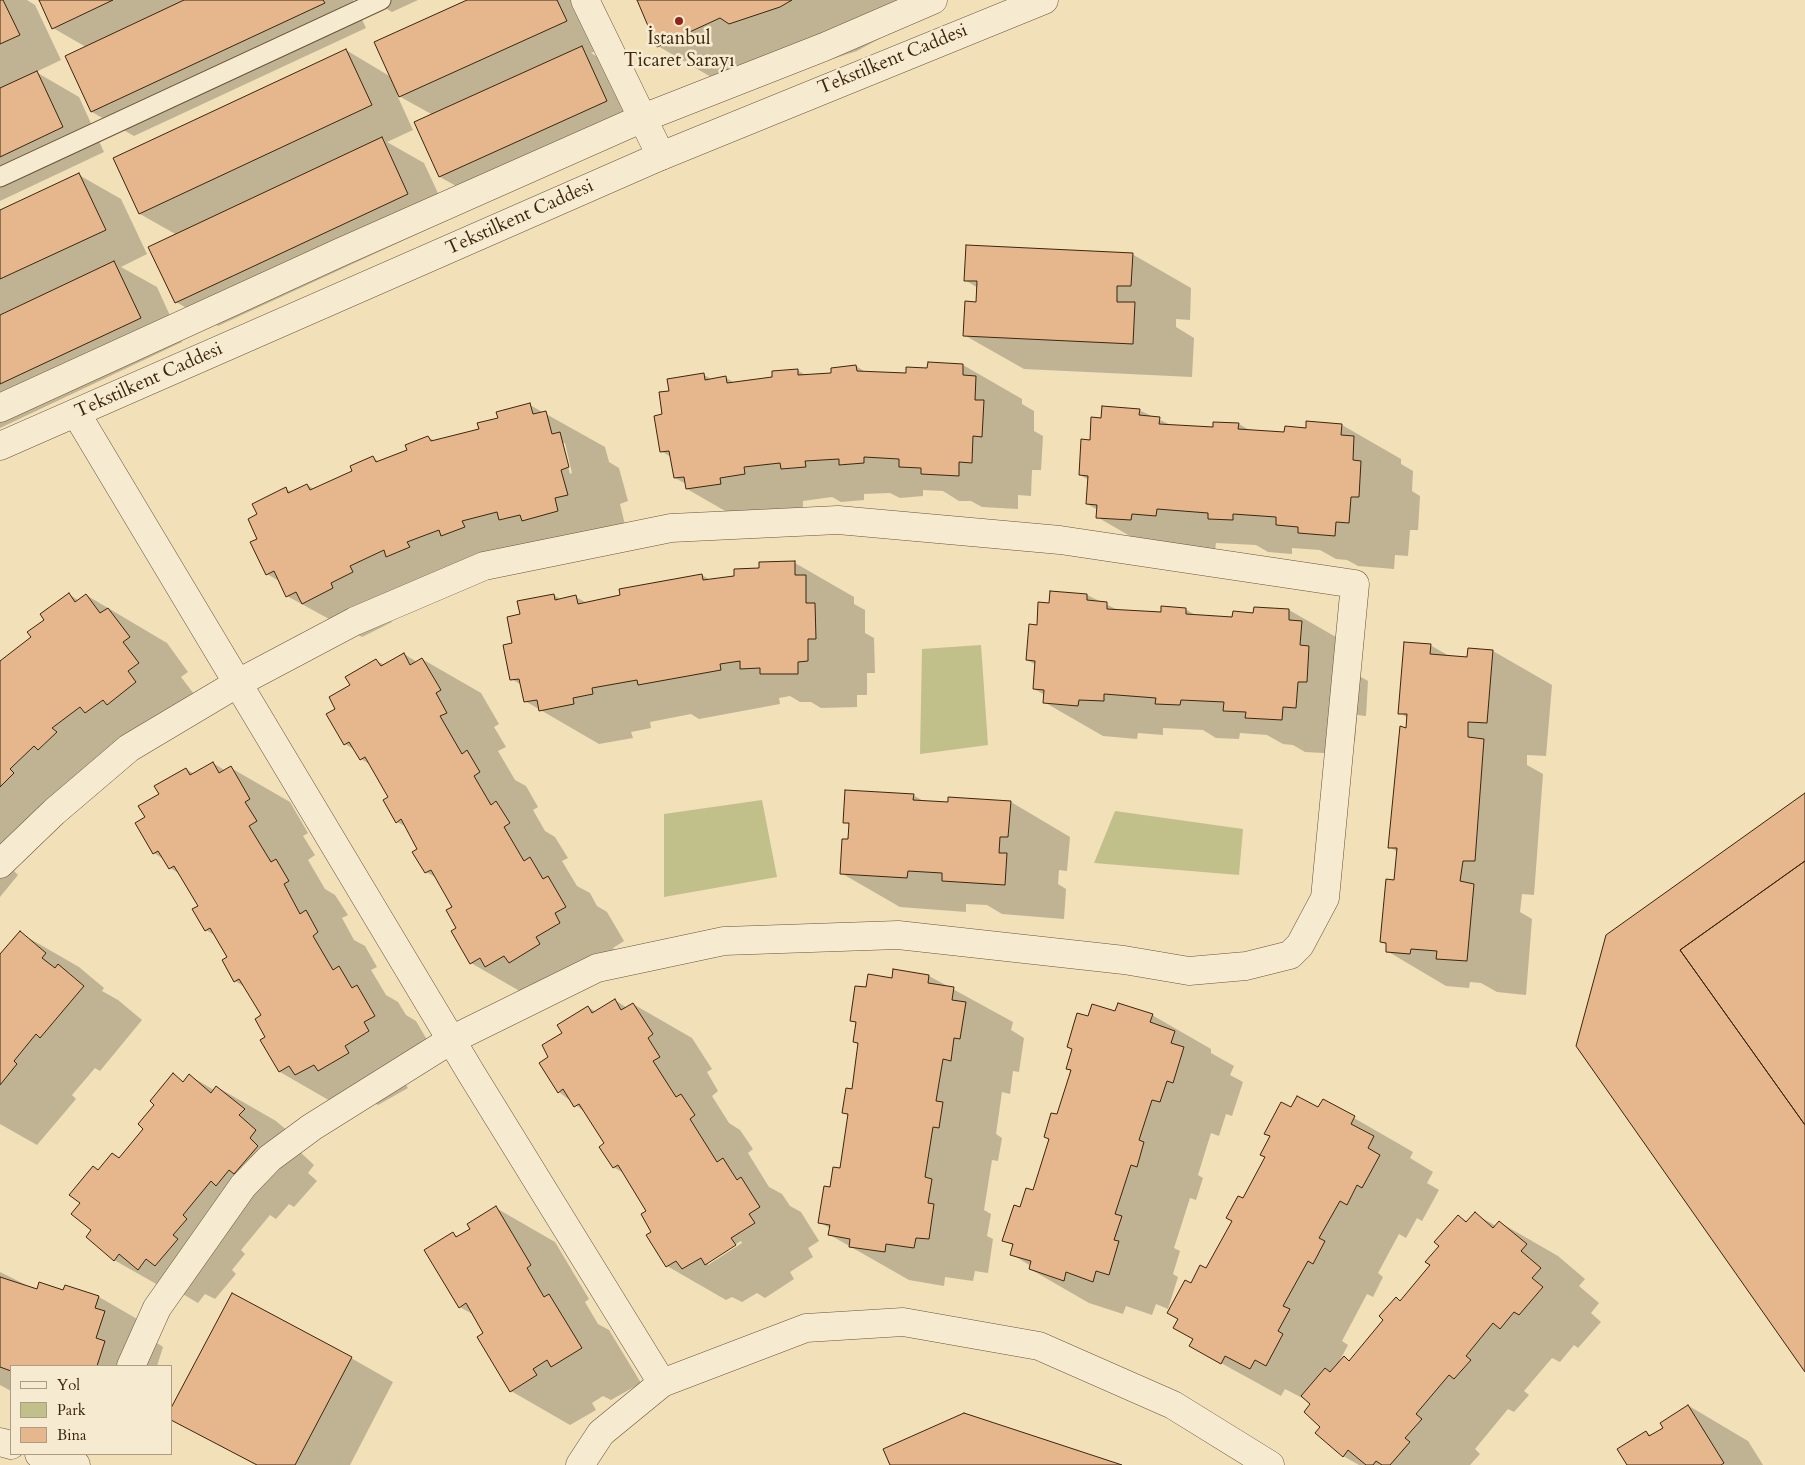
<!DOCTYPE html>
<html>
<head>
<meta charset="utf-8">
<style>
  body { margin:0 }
  #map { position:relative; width:1805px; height:1465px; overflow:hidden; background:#f1e0b8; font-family:Cardo,serif }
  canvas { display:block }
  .legend { position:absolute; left:10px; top:1365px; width:162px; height:90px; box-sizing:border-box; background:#f6ebd1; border:1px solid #ab9c83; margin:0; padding:6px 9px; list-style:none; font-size:15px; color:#3b260e }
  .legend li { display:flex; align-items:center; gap:10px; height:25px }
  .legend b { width:25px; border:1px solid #ab9c83 }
</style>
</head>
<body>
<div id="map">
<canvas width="1805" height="1465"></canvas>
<ul class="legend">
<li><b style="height:6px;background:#f6ebd1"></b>Yol</li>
<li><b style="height:14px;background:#c1c08a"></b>Park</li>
<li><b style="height:14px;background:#e6b68c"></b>Bina</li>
</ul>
</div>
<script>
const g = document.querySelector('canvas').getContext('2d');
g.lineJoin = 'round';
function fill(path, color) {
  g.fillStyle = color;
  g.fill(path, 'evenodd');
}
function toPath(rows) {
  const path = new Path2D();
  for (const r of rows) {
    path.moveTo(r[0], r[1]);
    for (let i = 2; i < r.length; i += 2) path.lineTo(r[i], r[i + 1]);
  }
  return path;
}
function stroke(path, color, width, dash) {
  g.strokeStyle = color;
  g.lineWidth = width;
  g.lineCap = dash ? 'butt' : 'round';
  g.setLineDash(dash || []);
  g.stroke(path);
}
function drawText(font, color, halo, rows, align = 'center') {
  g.font = font + ' Cardo,serif';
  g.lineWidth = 5;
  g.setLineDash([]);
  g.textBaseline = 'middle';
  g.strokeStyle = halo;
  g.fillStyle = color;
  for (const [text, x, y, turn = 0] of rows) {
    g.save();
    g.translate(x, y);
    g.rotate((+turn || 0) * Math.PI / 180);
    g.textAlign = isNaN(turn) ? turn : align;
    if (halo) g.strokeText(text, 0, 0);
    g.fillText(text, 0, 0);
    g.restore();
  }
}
const green = toPath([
  [981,645,988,745,920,754,922,649],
  [762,800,777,877,664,897,664,814],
  [1115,811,1243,829,1239,875,1094,863]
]);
const shadow = toPath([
  [0,0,27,0,35,5,61,60,36,72,79,97,104,152,0,201],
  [40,0,353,0,366,28,134,136,92,112,66,56,86,47,53,28],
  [371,0,418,0,392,12],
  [470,0,588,0,608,45,591,53,624,72,649,125,483,201,440,177,416,123,433,115,397,95,413,130,387,142,424,163,450,219,218,326,176,302,177,235,140,214,114,158,346,50,391,77],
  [638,0,938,0,906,24,857,51,735,91,658,46],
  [79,175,121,199,147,254,121,267,157,287,182,342,0,428,0,212],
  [1132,254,1191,288,1190,320,1176,319,1176,327,1194,338,1192,377,1024,369,964,335,977,303,978,288,965,280],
  [963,365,1022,399,1022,404,1034,411,1034,431,1043,436,1041,470,1032,470,1031,496,1018,495,1018,509,982,507,971,501,959,501,943,491,923,490,923,496,900,498,890,493,864,494,864,500,841,502,832,497,803,501,803,508,779,512,746,523,687,489,686,484,675,478,671,457,661,451,664,415,670,392,704,375,713,380,726,378,735,383,774,378,797,370,807,376,832,374,856,366,867,373,907,374],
  [530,405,605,447,609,462,619,468,628,501,620,504,626,529,468,581,389,617,392,622,362,637,287,596,281,582,267,574,259,540,259,515,285,489,292,492,307,485,314,489,353,472,373,458,380,462,408,451,428,437,435,441,480,430],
  [562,443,565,443,572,473,570,474],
  [1139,410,1173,426,1214,428,1239,424,1251,431,1285,433,1342,425,1401,459,1401,464,1413,471,1412,491,1420,496,1418,530,1410,530,1408,556,1395,555,1394,569,1358,566,1347,560,1336,559,1320,550,1292,548,1292,554,1268,552,1256,545,1216,543,1215,550,1156,551,1097,517,1098,510,1087,504,1089,480,1080,475,1091,441,1102,419],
  [795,563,854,597,854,604,865,610,865,633,874,638,875,673,867,673,867,695,857,695,857,707,821,708,811,702,800,702,790,696,779,698,780,704,699,719,691,714,650,722,651,728,631,732,633,738,599,744,525,701,522,685,511,679,513,644,521,615,554,595,561,600,576,597,587,603,702,575,710,580,736,577],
  [69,594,79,601,86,595,167,643,188,672,181,677,197,698,137,742,30,853,14,871,18,875,0,897,0,662,32,637],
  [1087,595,1120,611,1162,613,1185,609,1197,616,1233,618,1289,610,1348,644,1359,676,1368,681,1366,716,1357,715,1355,741,1342,740,1341,754,1305,752,1293,745,1283,744,1267,735,1240,733,1239,739,1216,738,1203,730,1163,728,1163,735,1138,733,1137,739,1103,736,1044,702,1045,695,1034,689,1036,665,1027,660,1038,626,1050,604],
  [1430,645,1451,657,1468,659,1493,651,1552,685,1546,756,1527,755,1527,765,1543,774,1534,895,1522,894,1520,912,1532,919,1526,995,1497,992,1481,983,1470,982,1469,988,1446,986,1387,951,1388,945,1381,942,1395,881,1398,852,1389,847,1407,729,1408,718,1400,713],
  [404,654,417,662,422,659,481,693,499,724,494,727,506,747,498,751,515,780,526,786,538,807,533,810,545,831,555,837,568,858,562,861,577,886,590,893,597,906,607,912,624,941,613,948,618,957,530,997,471,963,458,928,453,907,437,878,426,872,414,852,419,849,407,827,397,822,390,798,371,765,361,759,355,750,345,744,337,709,351,686,376,661,385,665],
  [213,763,226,771,231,768,290,802,308,833,303,836,315,855,308,860,325,889,335,895,348,915,342,918,354,940,365,946,377,967,371,970,386,995,398,1002,406,1015,416,1021,433,1050,403,1080,408,1088,378,1105,370,1100,339,1106,280,1072,267,1037,263,1016,245,987,235,981,223,961,228,958,216,936,206,930,199,906,180,874,170,868,165,860,154,853,146,818,161,794,186,769,194,774],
  [913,795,925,802,1011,802,1070,837,1067,871,1059,870,1058,884,1066,889,1064,919,1002,914,987,905,966,904,966,912,900,907,841,873,850,825,845,822],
  [20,933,79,967,104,988,102,991,118,1000,142,1020,100,1071,95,1068,72,1095,76,1099,37,1145,0,1124,0,956],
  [929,976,1013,1022,1011,1030,1024,1038,1019,1072,1013,1071,1010,1094,1002,1092,996,1134,1002,1138,998,1161,992,1160,984,1210,991,1214,987,1236,993,1239,988,1273,975,1271,973,1281,945,1277,944,1286,909,1280,830,1235,831,1229,819,1222,831,1188,841,1169,849,1116,844,1113,853,1090,859,1045,854,1042,857,1023,851,1020,867,988,893,979],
  [615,1000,627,1008,633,1004,692,1038,712,1069,707,1072,718,1091,712,1096,729,1123,740,1130,753,1149,748,1153,769,1187,782,1194,790,1206,801,1212,819,1241,808,1248,813,1257,790,1272,794,1279,765,1298,757,1293,742,1302,732,1297,726,1300,667,1266,653,1232,648,1211,624,1173,613,1167,606,1144,586,1113,559,1092,550,1057,563,1033,588,1007,596,1012],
  [741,1241,742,1243,708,1265,708,1262],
  [1116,1013,1152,1015,1211,1049,1211,1053,1234,1066,1230,1075,1243,1082,1232,1116,1226,1114,1219,1136,1211,1133,1198,1175,1203,1178,1196,1200,1190,1198,1174,1248,1180,1251,1173,1274,1178,1277,1168,1309,1156,1304,1152,1315,1126,1306,1123,1314,1089,1303,1030,1269,1031,1266,1011,1254,1014,1246,1004,1240,1020,1209,1034,1191,1089,1018],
  [173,1075,184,1082,190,1076,214,1090,217,1087,276,1121,303,1144,298,1150,314,1165,308,1173,317,1181,294,1207,289,1204,276,1219,270,1215,241,1250,245,1254,232,1270,236,1274,215,1299,205,1294,198,1303,176,1290,174,1294,114,1260,93,1230,82,1203,98,1171,120,1159,145,1128],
  [1292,1109,1319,1109,1354,1118,1413,1152,1410,1158,1433,1172,1427,1183,1439,1190,1422,1221,1417,1218,1406,1238,1399,1234,1378,1273,1383,1277,1373,1297,1367,1294,1342,1341,1348,1345,1339,1362,1344,1358,1350,1361,1385,1320,1396,1299,1401,1302,1432,1265,1458,1216,1468,1222,1475,1214,1496,1226,1499,1222,1558,1256,1585,1279,1579,1286,1599,1303,1591,1313,1601,1322,1578,1348,1574,1345,1560,1362,1552,1358,1524,1391,1529,1395,1514,1412,1508,1409,1475,1449,1480,1454,1470,1465,1359,1465,1343,1456,1322,1427,1310,1402,1285,1389,1281,1396,1190,1346,1194,1339,1179,1319,1191,1285,1207,1270],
  [496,1208,555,1242,589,1299,585,1302,598,1324,609,1330,641,1383,611,1400,603,1396,592,1403,596,1410,570,1425,511,1391,474,1315,460,1307,453,1234,458,1237,471,1229],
  [0,1272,38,1291,99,1297,158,1331,154,1341,163,1347,157,1366,11,1366,11,1391,0,1385],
  [351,1358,393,1382,350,1465,256,1465,171,1419],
  [1689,1406,1748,1441,1763,1465,1628,1465,1646,1432,1652,1436,1664,1428]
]);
const building = toPath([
  [0,0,3,0,20,35,0,44,0,0],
  [39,0,113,0,52,29,39,0],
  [184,0,323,0,325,3,91,112,65,56,184,0],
  [467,0,557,0,567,21,399,97,374,42,467,0],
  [637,0,792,0,780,7,729,24,720,18,657,47,637,0],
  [582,46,607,101,439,177,414,122,582,46],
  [346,49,372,105,139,214,113,158,346,49],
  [37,71,63,127,0,157,0,88,37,71],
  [382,137,408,194,175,303,148,247,382,137],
  [79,173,106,230,0,279,0,210,79,173],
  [966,245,1133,253,1131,286,1117,286,1117,302,1135,302,1133,344,963,336,965,301,976,302,977,281,964,281,966,245],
  [114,261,141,318,0,384,0,315,114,261],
  [928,362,963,364,963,375,976,376,975,400,984,400,982,437,973,436,972,463,959,462,959,476,921,474,921,468,899,467,899,459,864,457,864,463,839,465,839,459,805,461,806,467,781,469,780,463,744,467,745,474,720,478,721,484,686,489,684,477,674,478,669,451,660,452,654,416,662,414,659,392,669,391,667,379,704,373,705,380,726,376,727,383,772,377,772,371,798,369,798,375,831,373,831,368,856,365,857,371,906,373,906,367,927,368,928,362],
  [530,403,533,414,546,411,552,434,560,432,569,467,561,470,568,495,555,498,558,511,522,521,520,515,499,520,497,512,462,521,465,527,441,536,439,530,407,542,410,547,386,557,384,550,350,566,353,572,331,583,333,588,302,604,296,592,286,597,274,571,266,575,250,542,257,539,248,519,257,514,252,504,286,487,288,493,307,484,310,490,352,471,350,466,373,456,376,462,407,450,405,445,428,436,431,441,479,429,477,423,498,418,496,412,530,403],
  [1102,406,1140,409,1139,415,1160,417,1159,424,1213,427,1213,422,1239,423,1238,429,1284,432,1285,426,1306,428,1306,421,1342,424,1341,435,1354,436,1353,460,1361,461,1359,497,1351,497,1349,523,1336,522,1335,536,1298,533,1298,527,1276,525,1276,517,1233,514,1233,520,1208,519,1208,513,1157,509,1156,516,1132,514,1131,520,1096,518,1097,505,1086,504,1088,476,1079,475,1081,439,1090,440,1091,417,1101,418,1102,406],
  [795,561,795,575,806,575,806,603,815,603,816,639,808,639,808,661,798,662,798,674,760,674,760,668,740,669,740,661,720,664,721,670,638,685,637,680,592,688,593,694,573,698,574,704,539,711,537,700,524,702,519,679,510,680,503,645,512,643,507,617,520,614,517,601,554,594,555,600,576,595,578,604,620,595,619,589,702,574,703,580,734,576,734,569,759,568,759,562,795,561],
  [1050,591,1087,594,1087,600,1107,602,1107,609,1161,612,1161,606,1186,608,1186,614,1232,617,1233,611,1253,613,1254,607,1289,609,1289,620,1302,621,1300,645,1309,646,1307,682,1298,682,1296,708,1283,707,1282,720,1245,718,1246,712,1223,711,1224,702,1181,700,1180,705,1155,704,1156,698,1104,694,1104,701,1079,700,1078,706,1043,703,1044,690,1033,689,1035,661,1026,660,1029,624,1037,625,1038,602,1049,603,1050,591],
  [69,593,75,602,86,594,100,613,108,608,130,637,123,642,139,663,128,671,136,682,107,705,103,700,85,713,80,707,52,728,57,732,38,750,34,746,10,769,14,773,0,787,0,661,31,637,27,632,44,620,40,614,69,593],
  [1404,642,1431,644,1430,654,1467,657,1468,648,1493,650,1487,723,1468,722,1468,737,1484,739,1475,861,1463,861,1460,881,1474,884,1467,961,1436,959,1437,951,1411,949,1410,954,1386,952,1386,943,1380,942,1386,879,1394,880,1397,848,1388,848,1400,726,1406,728,1407,714,1398,714,1404,642],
  [404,653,410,665,422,658,441,690,436,693,447,713,440,716,462,754,467,750,480,772,474,776,491,805,496,801,510,823,504,827,524,861,530,857,543,879,548,876,566,907,555,913,560,923,536,937,540,944,509,963,504,956,485,967,480,958,470,964,451,931,456,928,446,910,452,907,431,870,425,873,412,852,417,849,401,819,396,823,383,800,388,797,365,757,360,760,349,742,344,745,326,714,335,709,329,697,350,685,345,677,376,659,381,666,404,653],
  [213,762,219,773,231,766,250,799,245,802,257,821,249,826,271,862,276,859,289,881,284,884,300,914,306,910,318,932,313,936,333,970,339,966,352,988,357,985,375,1016,364,1022,369,1031,345,1046,349,1053,318,1071,314,1065,295,1075,289,1066,279,1072,260,1040,265,1037,255,1019,261,1015,239,979,234,982,222,960,227,957,210,928,205,931,192,909,198,906,174,866,169,869,158,851,153,854,135,823,145,817,138,806,159,794,154,786,186,768,190,775,213,762],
  [845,790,914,794,913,800,948,802,948,797,1011,801,1008,837,1000,837,999,853,1007,853,1005,885,942,881,942,873,908,871,907,878,840,874,842,839,848,839,849,823,843,823,845,790],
  [1805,793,1805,861,1680,950,1805,1125,1805,1372,1576,1046,1606,935,1805,793],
  [1805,861,1805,1125,1680,950,1805,861],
  [20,931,46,953,42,958,55,968,58,964,84,986,40,1038,36,1034,14,1061,17,1064,0,1085,0,954,20,931],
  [893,969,929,975,928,983,954,987,952,1000,966,1002,960,1039,954,1038,951,1061,943,1059,936,1101,943,1102,939,1128,933,1127,925,1177,932,1179,928,1203,934,1204,929,1239,916,1238,914,1248,886,1244,885,1252,849,1247,850,1239,828,1235,830,1225,818,1223,824,1186,830,1187,833,1167,840,1168,848,1114,842,1113,846,1088,852,1089,858,1043,853,1042,856,1022,850,1021,855,986,866,987,868,974,892,978,893,969],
  [615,999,621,1010,633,1003,653,1034,648,1038,660,1057,653,1061,676,1097,681,1094,695,1115,690,1119,717,1162,723,1158,737,1180,741,1177,760,1207,749,1214,755,1223,731,1238,736,1245,705,1265,701,1258,682,1269,676,1261,666,1267,646,1235,651,1232,641,1214,646,1211,618,1165,613,1168,599,1147,604,1143,579,1104,574,1107,563,1089,558,1093,539,1063,548,1057,542,1045,562,1033,557,1025,588,1006,592,1013,615,999],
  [1118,1003,1153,1014,1150,1022,1175,1031,1171,1043,1184,1047,1173,1083,1167,1081,1160,1102,1152,1100,1139,1140,1144,1142,1137,1167,1131,1165,1115,1214,1122,1216,1114,1240,1119,1241,1109,1275,1096,1271,1093,1282,1066,1272,1064,1281,1029,1269,1031,1261,1010,1255,1013,1244,1002,1241,1014,1205,1020,1207,1026,1188,1033,1190,1049,1139,1044,1137,1051,1113,1057,1114,1071,1070,1066,1069,1072,1049,1067,1047,1077,1013,1088,1016,1092,1004,1115,1011,1118,1003],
  [173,1073,183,1082,189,1074,211,1093,216,1086,245,1109,239,1115,256,1130,250,1138,258,1146,234,1174,229,1170,216,1186,211,1181,183,1215,187,1219,173,1235,178,1239,155,1266,146,1259,138,1270,119,1254,114,1261,86,1237,91,1230,71,1214,80,1203,69,1195,93,1166,98,1170,112,1153,119,1158,143,1129,138,1124,154,1105,150,1101,173,1073],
  [1297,1096,1318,1107,1323,1099,1355,1116,1351,1124,1374,1136,1368,1148,1380,1155,1362,1188,1357,1185,1347,1205,1340,1201,1319,1238,1325,1241,1313,1264,1308,1261,1283,1306,1290,1309,1278,1331,1283,1334,1266,1366,1255,1360,1250,1369,1225,1356,1221,1364,1189,1346,1193,1339,1173,1328,1178,1319,1167,1313,1185,1280,1191,1283,1200,1265,1206,1268,1232,1221,1226,1218,1238,1196,1243,1198,1265,1157,1260,1155,1270,1136,1264,1134,1281,1102,1291,1107,1297,1096],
  [496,1206,531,1265,527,1268,544,1297,549,1294,582,1348,551,1367,547,1360,533,1369,537,1375,510,1392,477,1337,483,1333,466,1303,459,1308,424,1250,453,1232,456,1237,470,1229,467,1224,496,1206],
  [1475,1212,1493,1228,1499,1221,1527,1244,1521,1251,1541,1268,1532,1278,1543,1287,1519,1315,1514,1312,1500,1329,1493,1323,1466,1356,1471,1360,1454,1379,1449,1375,1416,1414,1422,1419,1405,1438,1410,1442,1390,1465,1382,1465,1376,1461,1373,1465,1366,1465,1348,1450,1343,1457,1315,1433,1320,1427,1304,1412,1310,1404,1301,1396,1325,1368,1330,1372,1344,1356,1349,1361,1383,1320,1379,1316,1396,1297,1400,1301,1430,1265,1425,1262,1439,1246,1434,1242,1458,1215,1466,1222,1475,1212],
  [0,1277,37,1289,39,1282,63,1290,65,1285,99,1296,95,1308,105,1311,96,1338,105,1341,97,1366,11,1366,11,1371,0,1367,0,1277],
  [232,1293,352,1357,295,1465,257,1465,171,1420,171,1408,232,1293],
  [1688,1405,1724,1463,1721,1465,1627,1465,1617,1449,1646,1431,1649,1436,1663,1428,1660,1423,1688,1405],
  [964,1413,1122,1465,890,1465,883,1449,964,1413]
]);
const service = toPath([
  [0,177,381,0]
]);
const minor = toPath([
  [585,0,661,156],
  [76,413,471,1073,662,1383],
  [0,864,54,812,129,748,238,683,355,621,484,566,671,528,838,520,1060,540,1355,584,1325,898,1300,945,1290,955,1246,966,1189,971,1124,960,898,935,724,941,597,968,451,1040,312,1127,270,1158,243,1186,157,1308,131,1366],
  [0,1442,11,1445],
  [39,1454,76,1465],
  [580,1465,601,1433,662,1383,806,1328,903,1322,1039,1346,1173,1405,1270,1465]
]);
const tertiary = toPath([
  [0,408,341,252,643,118,824,47,933,0],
  [0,446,661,156,1044,0]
]);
const markers = [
  [679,21,5,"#8f2418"]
];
const poiNames = [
  ["İstanbul",679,40],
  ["Ticaret Sarayı",679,62]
];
const streetNames = [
  ["Tekstilkent Caddesi",893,60,-22],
  ["Tekstilkent Caddesi",520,218,-24],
  ["Tekstilkent Caddesi",149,381,-24]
];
fill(green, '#c1c08a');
fill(shadow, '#0003');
fill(building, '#e6b68c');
stroke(building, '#3b260e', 1);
stroke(service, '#685438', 21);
stroke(minor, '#685438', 29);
stroke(tertiary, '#685438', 29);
stroke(service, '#f6ebd1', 19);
stroke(minor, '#f6ebd1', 28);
stroke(tertiary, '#f6ebd1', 28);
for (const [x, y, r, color] of markers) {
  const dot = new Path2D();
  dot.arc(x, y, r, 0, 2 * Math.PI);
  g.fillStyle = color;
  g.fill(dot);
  stroke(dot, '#f6ebd1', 2);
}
drawText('19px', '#3b260e', '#f6ebd1', poiNames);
drawText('19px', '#3b260e', '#f6ebd1', streetNames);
</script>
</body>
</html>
